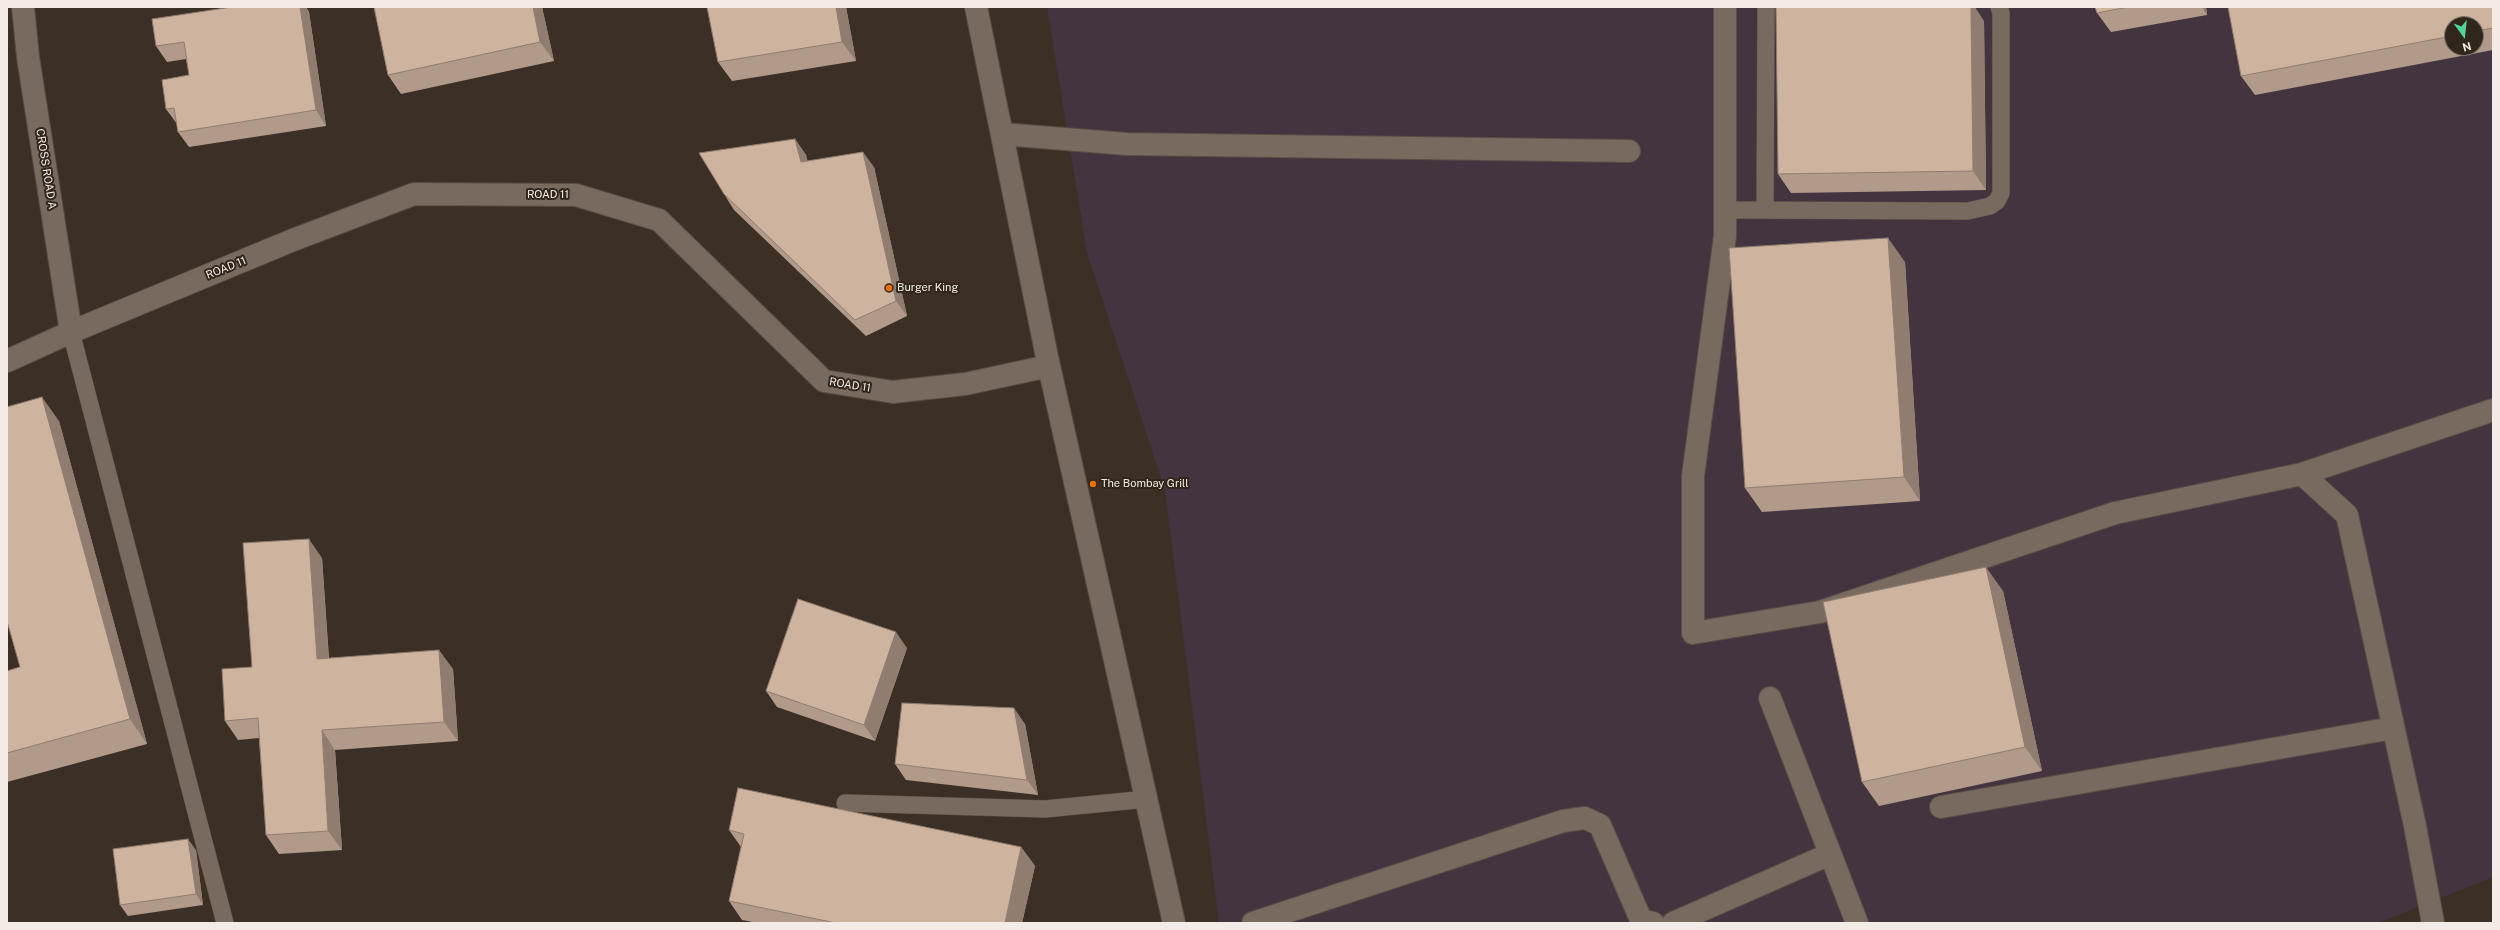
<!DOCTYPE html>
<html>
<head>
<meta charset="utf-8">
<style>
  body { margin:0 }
  #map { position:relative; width:2500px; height:930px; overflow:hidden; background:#3c2f26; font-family:"Public Sans",sans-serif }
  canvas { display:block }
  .frame { position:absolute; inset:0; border:8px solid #f3ebe5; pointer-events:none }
  .north { position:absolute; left:2444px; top:16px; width:40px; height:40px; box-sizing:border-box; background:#31261c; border:1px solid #7f756c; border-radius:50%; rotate:165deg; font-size:11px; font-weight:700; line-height:16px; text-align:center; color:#f3ebe5 }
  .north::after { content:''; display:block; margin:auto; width:14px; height:18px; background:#52d397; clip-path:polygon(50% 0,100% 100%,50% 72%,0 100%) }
</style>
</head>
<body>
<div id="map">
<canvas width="2500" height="930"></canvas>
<div class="frame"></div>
<div class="north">N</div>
</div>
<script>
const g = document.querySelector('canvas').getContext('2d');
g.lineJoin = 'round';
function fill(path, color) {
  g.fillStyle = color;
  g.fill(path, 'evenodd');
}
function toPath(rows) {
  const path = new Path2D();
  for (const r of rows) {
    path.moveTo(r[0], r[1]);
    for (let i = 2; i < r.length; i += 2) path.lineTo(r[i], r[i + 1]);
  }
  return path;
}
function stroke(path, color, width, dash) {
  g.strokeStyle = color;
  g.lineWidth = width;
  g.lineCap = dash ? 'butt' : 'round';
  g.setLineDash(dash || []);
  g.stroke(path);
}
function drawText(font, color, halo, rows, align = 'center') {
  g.font = font + ' "Public Sans",sans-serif';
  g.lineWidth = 4;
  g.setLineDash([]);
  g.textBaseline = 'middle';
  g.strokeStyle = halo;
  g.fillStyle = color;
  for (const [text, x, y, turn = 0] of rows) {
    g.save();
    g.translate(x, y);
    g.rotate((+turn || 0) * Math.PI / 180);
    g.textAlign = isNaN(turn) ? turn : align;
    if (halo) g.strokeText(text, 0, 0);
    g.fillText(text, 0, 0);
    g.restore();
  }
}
const industrial = toPath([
  [1047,7,2493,7,2493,877,2378,923,1219,923,1165,490,1087,253],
  [2452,24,2476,24,2476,48,2452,48]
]);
const lane = toPath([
  [1725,210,1968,211,1990,206,1997,201,2001,193,2001,13,1999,7],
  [1765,210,1766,7],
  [71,332,225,923],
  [845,803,1045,809,1147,799]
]);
const street = toPath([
  [1725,7,1725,236,1693,476,1693,633,1820,612,2115,513,2302,474,2347,515,2415,826,2433,923],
  [1002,134,1127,144,1629,151],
  [2302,474,2493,410],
  [1770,698,1857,923],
  [1941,807,2393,728],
  [1253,923,1563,821,1585,818,1600,825,1641,920,1653,923],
  [1673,923,1830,854]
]);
const secondary = toPath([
  [23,7,28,57,71,332],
  [976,7,1047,357,1174,923],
  [7,361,71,332,293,240,414,194,576,195,659,220,824,381,893,392,965,384,1049,366]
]);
const wall = toPath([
  [232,7,306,7,309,12,326,126,189,147,178,132,177,124,166,109,189,75,186,59,167,62,156,46],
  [542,7,554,61,401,94,388,75],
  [846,7,856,61,732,81,718,62],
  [2095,7,2206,7,2207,15,2111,32,2097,13],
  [2493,7,2493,50,2255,95,2241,76],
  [2452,24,2476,24,2476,48,2452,48],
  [1984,21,1986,190,1791,193,1778,174],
  [795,139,806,155,807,161,874,167,907,316,866,336,734,210,724,194],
  [1905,262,1920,501,1762,512,1745,488],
  [59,421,147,744,7,782,7,671,20,667],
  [322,558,329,658,453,669,458,741,335,750,342,850,279,854,266,835,259,738,238,740,225,721,252,667],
  [2003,591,2042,771,1879,806,1862,782],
  [907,648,875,741,777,707,766,691],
  [1025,724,1038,795,906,780,895,764],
  [729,830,1021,847,1035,866,1022,923,758,923,742,920,729,901,741,847],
  [196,850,203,905,128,916,120,905]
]);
const shadedWall = toPath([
  [300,7,306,7,309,12,326,126,316,110],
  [533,7,542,7,554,61,540,42],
  [836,7,846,7,856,61,842,42],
  [1971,7,1975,7,1984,21,1986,190,1973,171],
  [2202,7,2206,7,2207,15],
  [795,139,806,155,812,177,801,162],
  [863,152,874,167,907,316,896,301],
  [1888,238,1905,262,1920,501,1904,477],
  [42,397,59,421,147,744,130,719],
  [309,539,322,558,330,678,317,659],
  [1986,567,2003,591,2042,771,2025,747],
  [896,632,907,648,875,741,864,725],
  [439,650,453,669,458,741,444,722],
  [1014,708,1025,724,1038,795,1027,780],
  [322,730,335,750,342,850,328,831],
  [188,839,196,850,203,905,196,894],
  [1021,847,1035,866,1022,923,1005,923]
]);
const building = toPath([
  [232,7,300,7,316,110,178,132,174,108,166,109,162,80,189,75,184,42,156,46,152,19,232,7],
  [374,7,533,7,540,42,388,75,374,7],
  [707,7,836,7,842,42,718,62,707,7],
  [1776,7,1971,7,1973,171,1778,174,1776,7],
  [2095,7,2128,7,2097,13,2095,7],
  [2228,7,2493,7,2493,28,2476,31,2476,24,2452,24,2452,36,2241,76,2228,7],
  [795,139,801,162,863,152,896,301,855,320,724,194,699,153,795,139],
  [1888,238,1904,477,1745,488,1729,248,1888,238],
  [42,397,130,719,7,753,7,671,20,667,7,621,7,407,42,397],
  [309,539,317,659,439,650,444,722,322,730,328,831,266,835,258,718,225,721,222,669,252,667,243,543,309,539],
  [1986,567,2025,747,1862,782,1823,602,1986,567],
  [798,599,896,632,864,725,766,691,798,599],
  [902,703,1014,708,1027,780,895,764,902,703],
  [738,788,1021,847,1005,923,836,923,729,901,744,834,729,830,738,788],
  [188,839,196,894,120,905,113,849,188,839]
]);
const markers = [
  [889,288,4,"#e8710a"],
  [1093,484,4,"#e8710a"]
];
const streetNames = [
  ["CROSS ROAD A",46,169,81],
  ["ROAD 11",548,195],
  ["ROAD 11",226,268,-22],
  ["ROAD 11",850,385,9]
];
const poiNames = [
  ["Burger King",897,288],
  ["The Bombay Grill",1101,484]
];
fill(industrial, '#443440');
stroke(lane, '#584e46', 18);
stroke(street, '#584e46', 24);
stroke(secondary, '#584e46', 24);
stroke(lane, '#786a5f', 17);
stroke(street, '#786a5f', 22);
stroke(secondary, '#786a5f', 22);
fill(wall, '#b19a89');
fill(shadedWall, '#907d6f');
fill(building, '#ceb39f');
stroke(building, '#907d6f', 1);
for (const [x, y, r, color] of markers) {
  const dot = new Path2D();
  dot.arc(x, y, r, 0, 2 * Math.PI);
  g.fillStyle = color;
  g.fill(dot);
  stroke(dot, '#31261c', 1.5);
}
drawText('11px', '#f3ebe5', '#31261c', streetNames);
drawText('11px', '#f3ebe5', '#31261c', poiNames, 'left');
</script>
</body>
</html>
